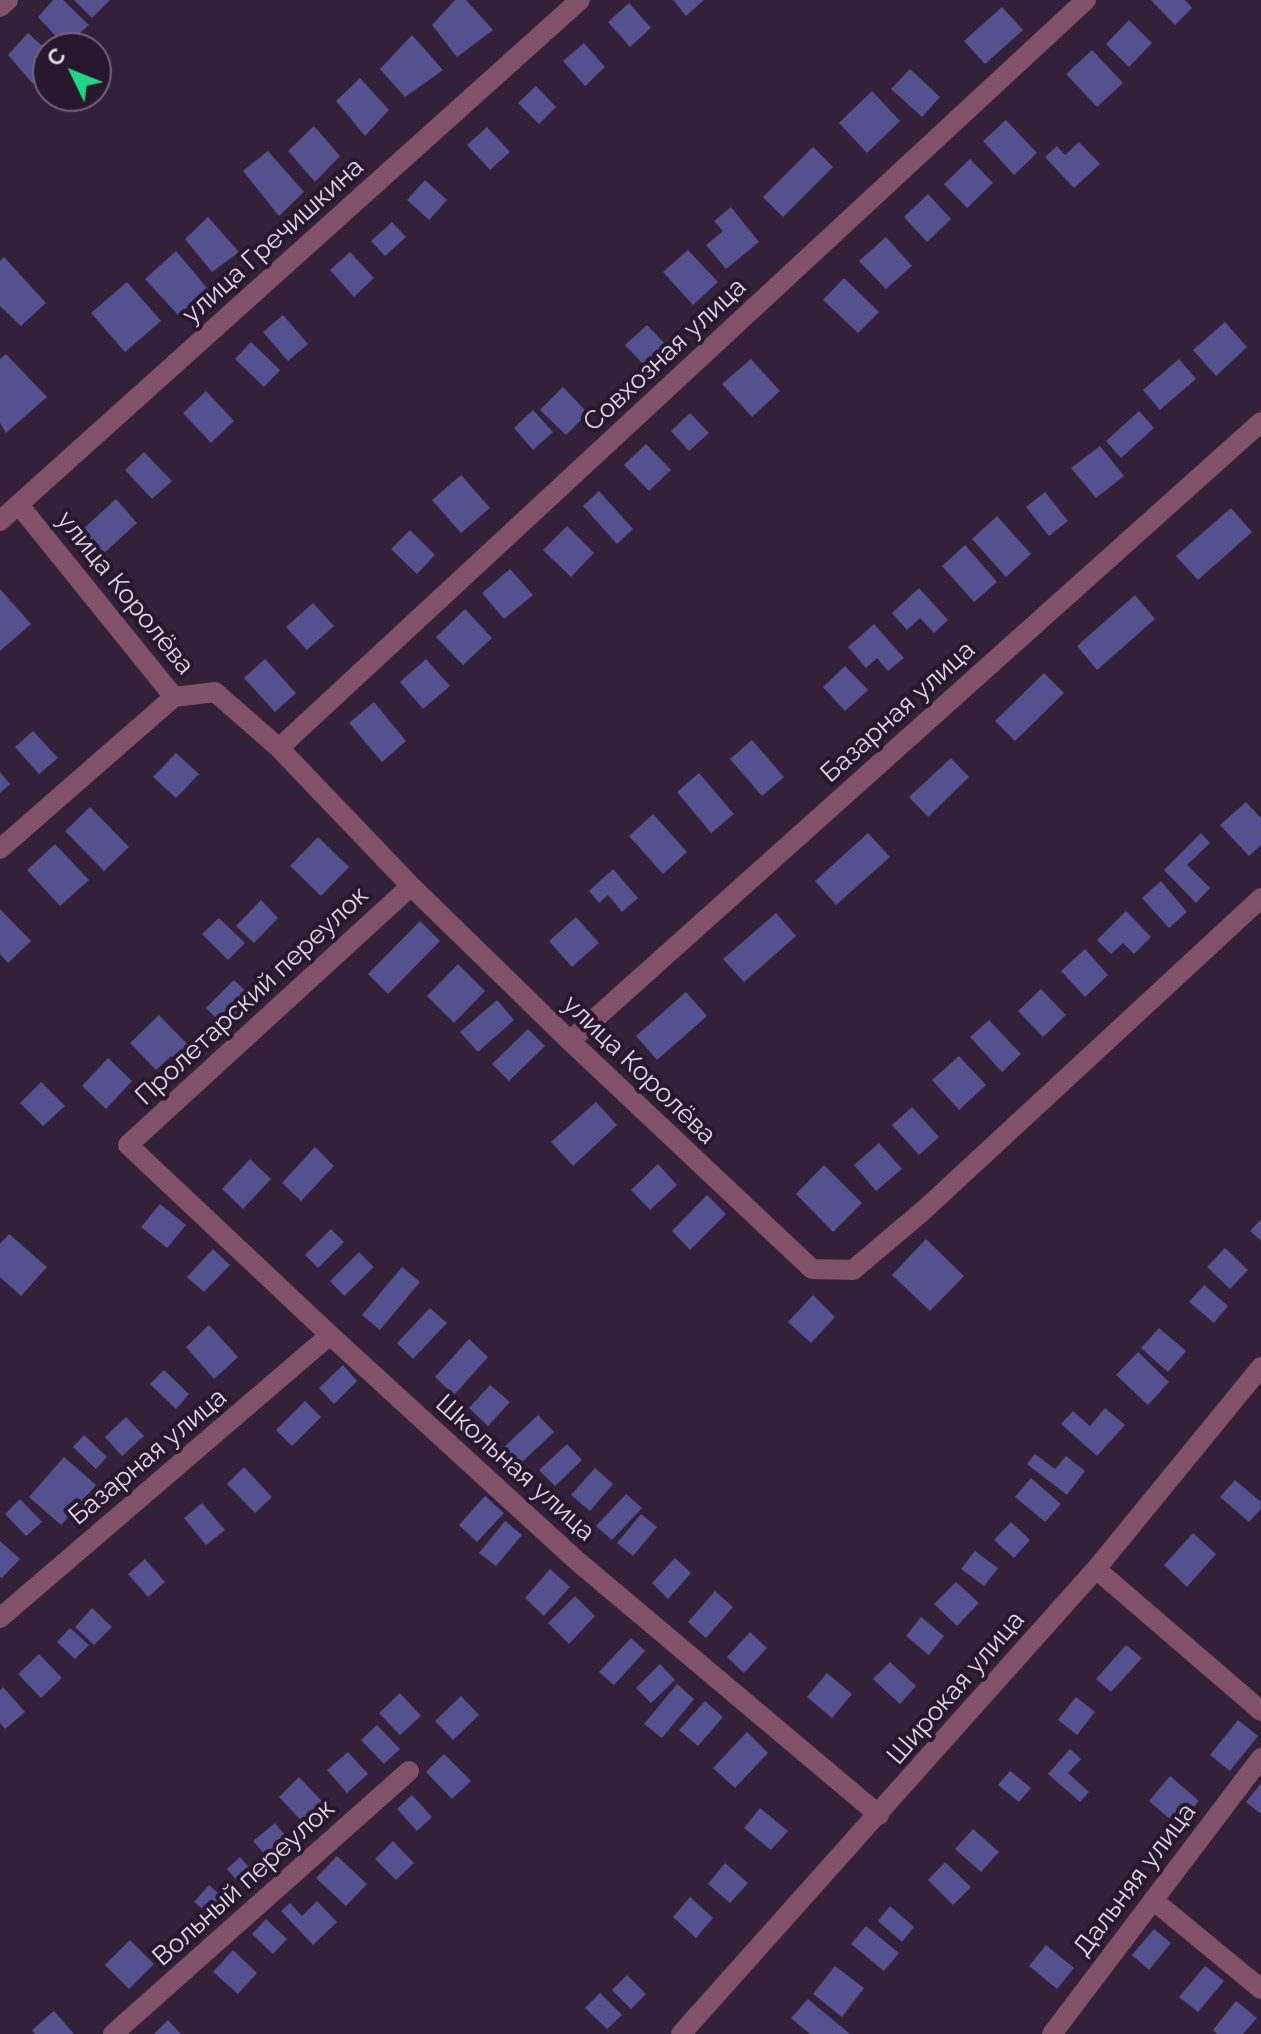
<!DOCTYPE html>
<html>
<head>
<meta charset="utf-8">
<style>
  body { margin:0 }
  #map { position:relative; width:1261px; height:2034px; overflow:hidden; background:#322138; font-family:Raleway,sans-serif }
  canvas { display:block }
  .north { position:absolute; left:32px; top:32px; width:80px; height:80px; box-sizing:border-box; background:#28182d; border:2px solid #726476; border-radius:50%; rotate:313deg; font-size:22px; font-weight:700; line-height:32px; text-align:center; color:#e0d5e3 }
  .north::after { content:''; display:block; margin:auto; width:28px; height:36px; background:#1ad988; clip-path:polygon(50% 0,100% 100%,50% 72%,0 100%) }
</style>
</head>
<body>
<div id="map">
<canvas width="1261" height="2034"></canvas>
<div class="north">С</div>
</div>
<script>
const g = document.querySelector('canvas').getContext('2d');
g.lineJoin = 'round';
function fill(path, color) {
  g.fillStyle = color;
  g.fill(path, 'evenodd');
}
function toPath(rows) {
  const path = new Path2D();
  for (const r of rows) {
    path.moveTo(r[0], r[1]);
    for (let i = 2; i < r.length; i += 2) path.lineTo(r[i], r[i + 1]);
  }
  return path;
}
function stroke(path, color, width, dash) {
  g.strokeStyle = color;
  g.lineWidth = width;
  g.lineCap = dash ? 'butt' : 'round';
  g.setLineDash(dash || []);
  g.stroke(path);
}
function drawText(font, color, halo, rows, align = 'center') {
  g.font = font + ' Raleway,sans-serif';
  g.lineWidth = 8;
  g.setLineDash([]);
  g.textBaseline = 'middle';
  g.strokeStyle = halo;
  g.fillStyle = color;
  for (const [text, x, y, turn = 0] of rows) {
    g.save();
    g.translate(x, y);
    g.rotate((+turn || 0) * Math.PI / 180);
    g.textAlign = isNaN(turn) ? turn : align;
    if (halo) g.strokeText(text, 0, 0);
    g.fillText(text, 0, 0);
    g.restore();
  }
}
const building = toPath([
  [53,0,63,0,89,25,65,46,38,17],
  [74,0,110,0,92,18],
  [455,0,466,0,493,30,457,57,432,25],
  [673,0,704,0,686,16],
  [1151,0,1185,0,1192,8,1175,25],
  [629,3,651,28,630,47,608,22],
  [1002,7,1023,30,985,64,964,41],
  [1129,20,1152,43,1129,67,1106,44],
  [28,33,48,51,48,68,33,84,8,55],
  [412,35,443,70,405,97,380,69],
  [584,43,605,67,585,86,563,61],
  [1092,50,1123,83,1097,107,1066,74],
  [910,69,940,97,922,117,891,89],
  [360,78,389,110,365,136,336,101],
  [536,86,556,107,539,124,518,103],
  [872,91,900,121,867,153,839,123],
  [1006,120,1037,153,1014,175,983,141],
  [314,126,340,156,315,182,288,151],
  [487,127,510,152,490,170,467,145],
  [1079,142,1100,164,1074,188,1045,157,1057,146,1065,155],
  [813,147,833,167,783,217,763,197],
  [268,151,304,192,279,216,243,171],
  [970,159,993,183,967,208,944,184],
  [425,180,447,200,429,220,407,200],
  [928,194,951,219,927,242,904,217],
  [731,207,759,242,726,269,706,245,723,231,714,221],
  [208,217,239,252,212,272,185,239],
  [392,222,406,237,385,256,371,241],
  [886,237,912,266,886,289,859,261],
  [688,250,718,282,693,305,663,272],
  [176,251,208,289,178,315,145,279],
  [350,252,374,278,354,297,330,270],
  [4,257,46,303,21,326,0,306,0,261],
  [844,278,879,312,858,333,823,300],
  [127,282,161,321,125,352,91,313],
  [283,315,308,344,288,361,263,332],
  [1225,322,1247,347,1216,376,1193,350],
  [647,325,667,346,645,366,625,345],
  [251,342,280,370,264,387,235,359],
  [6,354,47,397,6,433,0,423,0,359],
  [751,359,780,391,752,417,722,384],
  [1179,359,1196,379,1160,410,1143,390],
  [563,387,588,413,566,435,540,410],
  [206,391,234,421,211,443,183,413],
  [533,410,553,432,533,450,514,428],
  [1139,411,1154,428,1121,458,1106,441],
  [690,413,709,433,689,451,671,431],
  [646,444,671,470,649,491,624,465],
  [1100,446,1124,476,1096,498,1071,468],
  [144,452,172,481,152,499,125,470],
  [461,475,490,508,461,533,432,500],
  [599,491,633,529,617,544,583,506],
  [1045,492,1068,521,1049,536,1026,507],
  [116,499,137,523,103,554,82,530],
  [1231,508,1252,532,1198,580,1176,556],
  [997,516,1031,554,1006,577,972,539],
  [567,526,594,553,571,577,543,550],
  [410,530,435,555,417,574,391,549],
  [965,545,997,582,974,602,942,566],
  [510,569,533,595,504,619,482,593],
  [919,588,948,620,934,633,920,618,907,630,892,613],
  [0,589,31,624,0,651],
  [1135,595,1155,619,1097,670,1077,646],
  [313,603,334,626,307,650,286,627],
  [465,609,492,638,463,665,436,637],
  [874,624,904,658,888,671,877,658,866,668,848,647],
  [265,659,296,693,275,712,244,678],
  [426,659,450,686,423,709,400,682],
  [845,666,868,690,845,711,823,687],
  [1044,673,1064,693,1015,741,995,721],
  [374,702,406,741,382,762,349,723],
  [33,731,58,758,39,774,15,747],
  [752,740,784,777,762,796,730,759],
  [176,753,199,774,176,798,153,777],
  [951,758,969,777,928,817,909,797],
  [0,772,10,784,0,793],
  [699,773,734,814,711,833,677,792],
  [1246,802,1261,818,1261,845,1249,856,1220,825],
  [90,807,129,847,104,871,65,831],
  [653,814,687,852,663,874,629,836],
  [868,833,890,857,836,905,815,881],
  [1201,833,1210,843,1187,865,1210,888,1196,903,1164,870],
  [318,837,349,867,321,896,290,866],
  [55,844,89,880,60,906,27,870],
  [613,869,638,898,622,912,608,895,599,903,589,891],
  [1161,881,1187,912,1169,928,1142,898],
  [261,900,278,918,254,943,236,926],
  [0,909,31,941,8,963,0,954],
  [1126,911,1151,937,1134,954,1123,943,1111,954,1097,940],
  [776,913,796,936,744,982,723,959],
  [576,917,599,943,572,967,549,941],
  [219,918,245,943,228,960,202,934],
  [420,921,440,941,388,994,368,974],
  [1085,949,1108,975,1085,997,1061,971],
  [458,964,485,991,454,1023,427,996],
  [234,980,252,997,224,1026,206,1008],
  [1041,989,1066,1015,1043,1037,1018,1011],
  [686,992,707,1016,657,1060,636,1036],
  [497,1000,514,1020,478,1052,460,1032],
  [159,1015,192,1049,178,1063,171,1056,156,1070,130,1043],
  [989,1020,1021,1054,1002,1072,970,1037],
  [528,1029,545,1046,509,1081,492,1064],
  [959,1056,986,1085,959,1110,932,1080],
  [108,1058,132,1081,106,1109,82,1086],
  [41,1082,65,1106,43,1126,20,1103],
  [596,1102,617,1125,573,1166,551,1142],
  [912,1107,939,1137,919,1155,892,1125],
  [879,1143,902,1169,876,1191,854,1165],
  [315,1147,334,1166,301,1201,282,1183],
  [250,1159,271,1179,243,1209,222,1189],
  [658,1164,677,1185,650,1210,631,1190],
  [824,1165,862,1203,833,1232,796,1194],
  [707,1195,726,1214,690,1250,672,1231],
  [160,1204,186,1225,167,1248,141,1227],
  [1261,1219,1261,1241,1250,1231],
  [331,1229,344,1242,318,1268,305,1255],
  [9,1234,47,1267,21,1296,0,1277,0,1244],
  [926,1239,964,1276,930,1311,892,1275],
  [1225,1248,1248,1270,1230,1289,1207,1267],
  [213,1249,230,1265,204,1292,187,1277],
  [359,1252,374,1267,344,1296,330,1281],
  [402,1267,420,1282,380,1330,362,1315],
  [1204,1285,1228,1306,1214,1323,1189,1302],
  [813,1295,835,1317,811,1343,788,1322],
  [430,1308,447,1323,413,1359,397,1343],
  [209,1325,238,1357,214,1379,186,1347],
  [1159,1328,1186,1351,1168,1372,1141,1348],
  [469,1339,488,1357,454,1395,435,1377],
  [1138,1352,1169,1382,1148,1405,1116,1375],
  [343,1365,357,1381,334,1404,319,1388],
  [164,1370,189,1394,176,1409,150,1384],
  [490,1385,510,1402,488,1426,469,1408],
  [305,1401,321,1417,292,1446,276,1430],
  [1105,1408,1125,1425,1097,1456,1061,1424,1073,1411,1090,1426],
  [538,1415,554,1432,520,1464,503,1448],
  [126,1417,144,1436,122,1456,105,1437],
  [84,1435,107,1457,96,1469,73,1447],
  [567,1444,582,1460,555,1486,539,1470],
  [1035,1454,1055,1469,1066,1456,1085,1471,1067,1495,1027,1464],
  [64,1457,96,1485,61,1525,29,1497],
  [244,1467,272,1497,255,1513,227,1484],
  [595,1468,613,1484,590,1511,571,1495],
  [1031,1478,1061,1504,1045,1522,1015,1497],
  [1235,1480,1261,1502,1261,1509,1249,1522,1220,1497],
  [626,1494,642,1508,612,1540,596,1526],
  [485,1496,504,1513,477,1542,459,1525],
  [20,1499,42,1522,26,1536,5,1514],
  [202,1503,225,1530,206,1545,184,1518],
  [641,1514,657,1527,633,1556,617,1543],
  [505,1521,522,1535,496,1566,479,1553],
  [1011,1522,1030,1540,1014,1558,994,1540],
  [1193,1533,1216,1554,1187,1587,1164,1565],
  [0,1541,20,1559,2,1578,0,1577],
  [975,1551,998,1568,984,1586,961,1569],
  [675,1558,691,1573,668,1599,652,1583],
  [145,1559,165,1582,148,1597,128,1574],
  [550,1569,570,1587,544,1616,525,1598],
  [956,1582,979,1603,957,1626,934,1604],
  [715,1591,733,1607,706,1638,688,1622],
  [575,1596,595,1616,569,1644,548,1623],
  [92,1608,112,1627,94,1645,75,1627],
  [921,1617,944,1636,929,1655,906,1636],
  [70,1628,89,1645,75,1659,57,1642],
  [750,1632,767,1648,744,1673,727,1657],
  [631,1638,645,1651,614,1685,599,1672],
  [1126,1645,1142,1658,1111,1692,1096,1679],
  [39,1654,62,1678,41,1698,18,1674],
  [890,1662,916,1686,900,1704,873,1679],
  [660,1664,675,1680,651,1703,636,1688],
  [827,1673,852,1694,832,1718,807,1697],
  [677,1684,694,1699,662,1738,644,1724],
  [3,1687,25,1712,5,1729,0,1723,0,1690],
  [400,1693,421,1716,400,1735,379,1713],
  [461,1696,479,1715,453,1740,435,1721],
  [1076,1697,1095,1712,1077,1735,1058,1720],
  [705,1701,723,1717,698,1746,679,1730],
  [1238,1720,1258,1736,1230,1771,1210,1755],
  [377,1725,400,1749,384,1764,361,1740],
  [747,1732,768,1753,735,1788,713,1768],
  [1070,1749,1081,1759,1068,1773,1089,1792,1080,1802,1048,1774],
  [348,1752,368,1774,347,1793,327,1770],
  [444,1754,471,1781,452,1799,426,1772],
  [1010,1771,1031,1788,1019,1802,998,1785],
  [1170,1776,1199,1801,1178,1826,1149,1801],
  [299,1777,333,1813,312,1832,279,1797],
  [1261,1783,1261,1814,1246,1802],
  [412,1795,432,1817,417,1831,397,1809],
  [760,1808,788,1831,771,1850,744,1828],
  [275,1823,295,1847,274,1865,253,1841],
  [973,1829,999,1852,981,1872,955,1849],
  [393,1841,414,1863,396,1880,375,1859],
  [337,1856,367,1884,346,1906,316,1878],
  [240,1857,257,1877,244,1889,227,1869],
  [945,1862,971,1887,953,1905,928,1880],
  [725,1863,748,1883,730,1903,708,1884],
  [209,1885,226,1900,211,1916,194,1902],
  [690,1897,713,1918,696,1938,673,1917],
  [317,1901,337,1922,313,1945,281,1911,290,1903,302,1916],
  [890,1906,914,1927,902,1942,878,1921],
  [266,1919,287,1939,273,1954,252,1934],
  [866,1926,899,1953,884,1971,851,1944],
  [1154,1929,1171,1943,1149,1970,1132,1955],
  [130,1940,154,1964,129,1989,105,1965],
  [1046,1945,1074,1968,1057,1989,1029,1966],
  [233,1950,257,1973,238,1994,213,1972],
  [835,1966,864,1988,842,2017,813,1994],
  [1205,1966,1224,1981,1198,2012,1179,1997],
  [627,1975,646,1994,631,2009,612,1990],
  [600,1993,622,2015,607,2029,585,2008],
  [808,1999,850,2034,810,2034,791,2018],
  [1236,2001,1257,2018,1243,2034,1217,2034,1213,2030],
  [54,2011,74,2034,35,2034,32,2030],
  [168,2020,181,2034,154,2034]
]);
const minor = toPath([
  [0,7,8,0],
  [19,505,174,697,215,692,279,748,411,886,570,1041,812,1269,853,1270,924,1210,1261,898],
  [0,521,580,0],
  [279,748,1086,0],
  [0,849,174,697],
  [411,886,128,1145,330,1335,576,1560,879,1815],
  [570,1041,1261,422],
  [1096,1569,1261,1711],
  [0,1618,330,1335],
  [1153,1900,1261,1989],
  [113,2034,409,1771],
  [681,2034,1096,1569,1261,1367],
  [1052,2034,1261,1758]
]);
const streetNames = [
  ["улица Гречишкина",273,241,-42],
  ["Совхозная улица",665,355,-43],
  ["улица Королёва",125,593,51],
  ["Базарная улица",898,712,-42],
  ["Пролетарский переулок",252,996,-43],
  ["улица Королёва",639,1070,44],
  ["Базарная улица",148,1457,-40],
  ["Школьная улица",515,1468,42],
  ["Широкая улица",956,1688,-49],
  ["Дальняя улица",1135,1880,-53],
  ["Вольный переулок",244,1883,-42]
];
fill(building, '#55508e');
stroke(minor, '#815167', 20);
drawText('26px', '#e0d5e3', '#28182d', streetNames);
</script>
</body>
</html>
